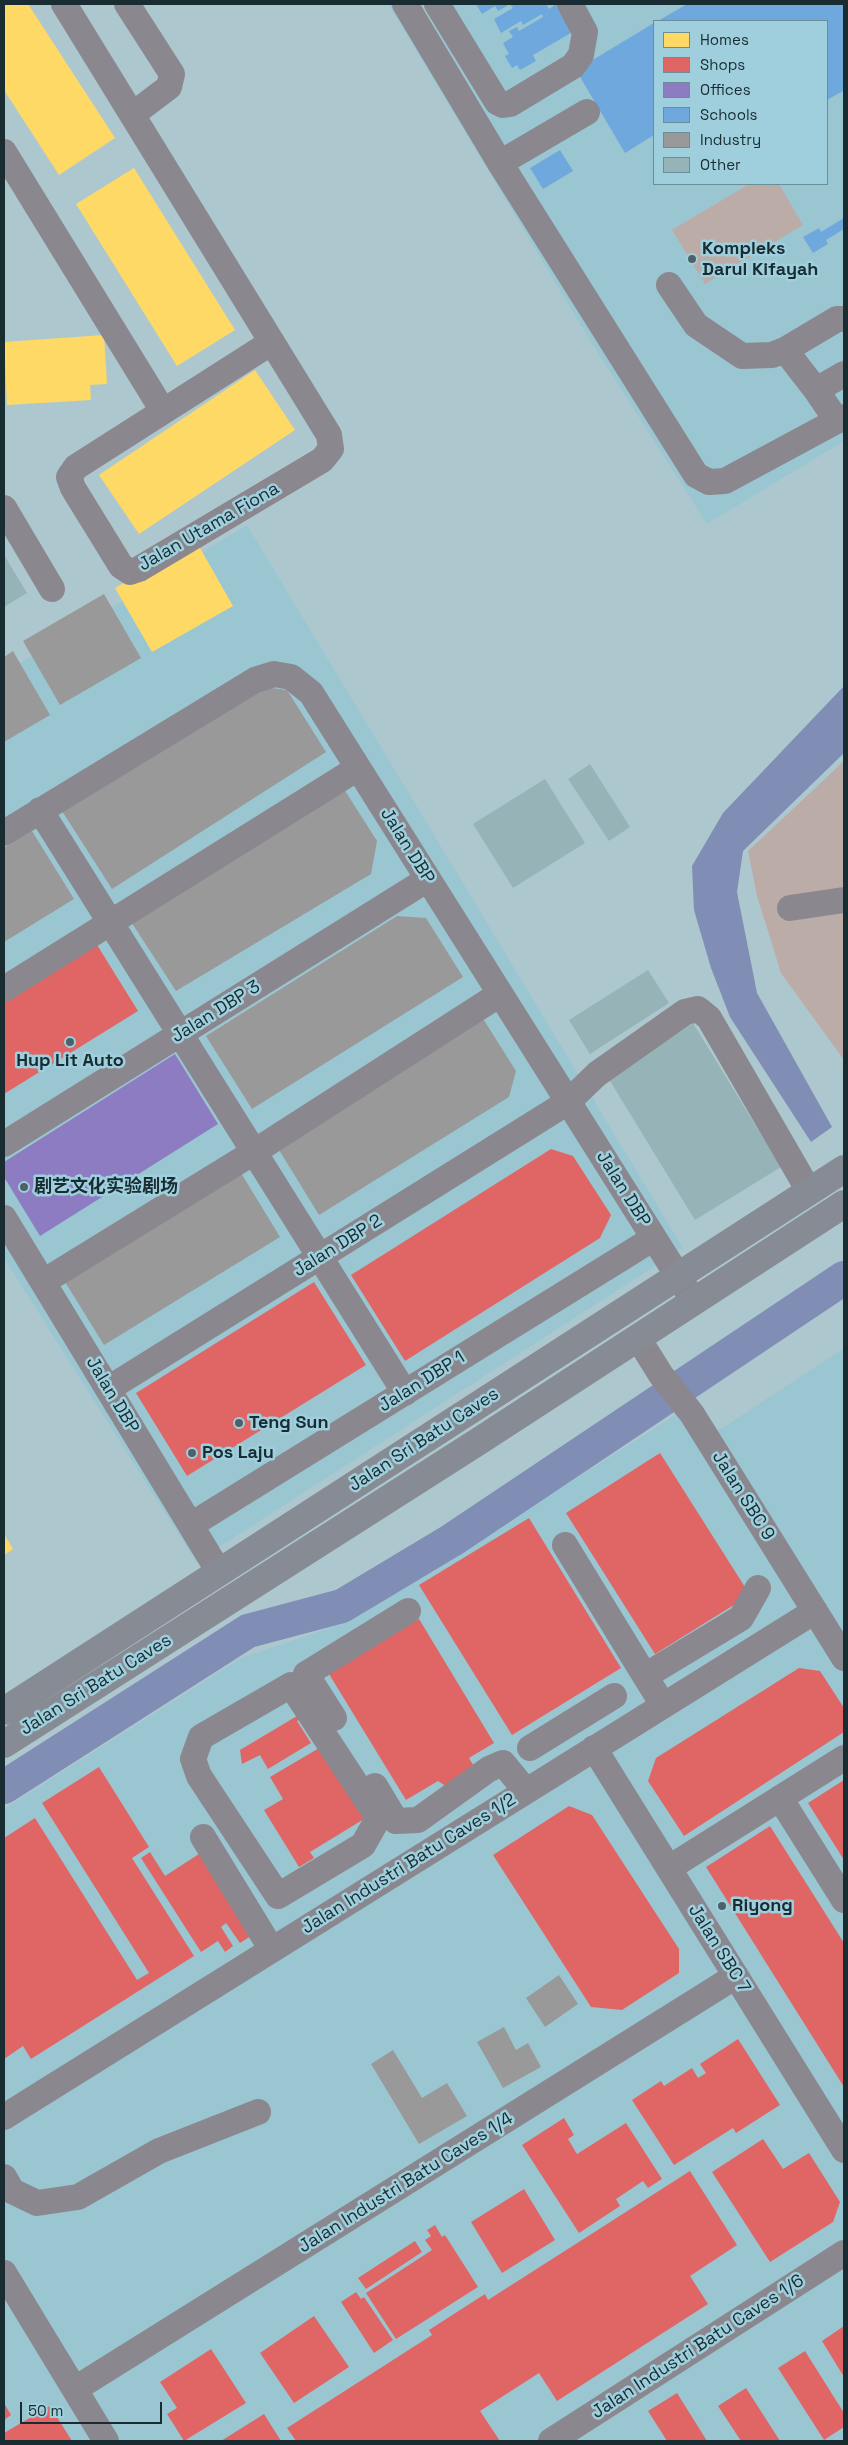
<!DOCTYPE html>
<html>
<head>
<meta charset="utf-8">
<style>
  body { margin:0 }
  #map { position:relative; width:848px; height:2445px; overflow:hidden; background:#adc7cf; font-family:"Space Grotesk",sans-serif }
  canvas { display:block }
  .frame { position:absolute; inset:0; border:5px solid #182c31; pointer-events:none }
  .legend { position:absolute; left:653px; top:20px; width:175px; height:165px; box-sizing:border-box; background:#9fcfdd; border:1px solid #698e98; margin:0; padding:6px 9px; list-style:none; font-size:15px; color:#182c31 }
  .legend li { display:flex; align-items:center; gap:10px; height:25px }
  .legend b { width:25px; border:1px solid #698e98 }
  .scale { position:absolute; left:20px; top:2402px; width:142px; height:22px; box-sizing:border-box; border:2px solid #182c31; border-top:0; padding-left:6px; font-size:15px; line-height:18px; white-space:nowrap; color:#182c31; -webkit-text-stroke:4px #9fcfdd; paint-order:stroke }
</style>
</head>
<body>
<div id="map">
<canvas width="848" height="2445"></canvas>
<div class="frame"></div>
<ul class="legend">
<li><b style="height:14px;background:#ffd966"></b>Homes</li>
<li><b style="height:14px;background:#e06666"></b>Shops</li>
<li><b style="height:14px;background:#8e7cc3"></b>Offices</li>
<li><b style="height:14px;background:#6fa8dc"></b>Schools</li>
<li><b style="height:14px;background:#999"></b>Industry</li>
<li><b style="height:14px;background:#96b3b7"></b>Other</li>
</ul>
<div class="scale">50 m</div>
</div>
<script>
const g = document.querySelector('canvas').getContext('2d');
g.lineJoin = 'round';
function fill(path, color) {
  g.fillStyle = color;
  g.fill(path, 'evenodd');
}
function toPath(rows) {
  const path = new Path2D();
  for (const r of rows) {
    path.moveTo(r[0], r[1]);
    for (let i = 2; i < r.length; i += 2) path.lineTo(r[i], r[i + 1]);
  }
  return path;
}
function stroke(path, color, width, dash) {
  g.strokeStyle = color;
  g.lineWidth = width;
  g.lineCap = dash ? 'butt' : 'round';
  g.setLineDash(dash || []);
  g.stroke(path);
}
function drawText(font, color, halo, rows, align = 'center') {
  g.font = font + ' "Space Grotesk","Noto Sans SC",sans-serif';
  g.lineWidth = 5;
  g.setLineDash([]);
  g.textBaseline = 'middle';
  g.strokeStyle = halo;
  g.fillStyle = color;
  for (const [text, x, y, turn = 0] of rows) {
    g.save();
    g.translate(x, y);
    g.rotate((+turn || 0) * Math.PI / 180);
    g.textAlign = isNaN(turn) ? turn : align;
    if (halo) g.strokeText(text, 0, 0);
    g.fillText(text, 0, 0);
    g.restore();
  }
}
const built = toPath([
  [388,4,844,4,844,441,707,524,586,334],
  [654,21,827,21,827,184,654,184],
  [247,525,683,1248,196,1562,4,1258,4,673],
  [844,1348,844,2441,4,2441,4,1809,241,1658,353,1620,696,1402,716,1432]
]);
const green = toPath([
  [749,184,779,184,803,225,705,284,672,230],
  [844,761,844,1060,781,973,757,896,748,851]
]);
const water = toPath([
  [844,686,844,753,743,851,737,892,757,993,832,1127,811,1142,730,1017,711,968,694,910,692,866,723,813]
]);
const homes = toPath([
  [4,4,28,4,115,138,59,175,4,90],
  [134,168,235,330,177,366,76,204],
  [104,335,107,384,90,385,91,400,7,405,4,342],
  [255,370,295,430,139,534,99,475],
  [196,541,233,606,152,652,115,588],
  [4,1534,13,1549,4,1555]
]);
const shops = toPath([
  [94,940,138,1011,4,1094,4,995],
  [551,1149,573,1156,611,1215,600,1238,405,1361,351,1275],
  [314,1282,366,1365,187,1476,136,1393],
  [660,1453,750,1595,655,1654,566,1513],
  [529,1518,621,1668,512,1735,419,1585],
  [419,1619,494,1743,469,1758,475,1768,447,1787,438,1781,406,1800,329,1674],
  [799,1668,820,1671,844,1708,844,1732,684,1836,648,1781,656,1758],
  [297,1716,305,1716,297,1721,311,1743,268,1769,260,1755,242,1764,240,1750],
  [326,1744,369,1816,310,1852,314,1858,299,1867,264,1810,283,1799,270,1777],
  [99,1767,149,1847,132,1858,194,1956,31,2059,23,2046,4,2059,4,1838,35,1818,137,1980,149,1973,42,1803],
  [844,1780,844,1860,808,1803],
  [569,1806,592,1815,679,1949,679,1973,622,2010,591,2007,493,1855],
  [770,1826,844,1943,844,2087,706,1867],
  [150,1852,165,1876,202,1852,254,1934,240,1943,226,1923,221,1927,233,1946,225,1952,218,1941,201,1952,141,1858],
  [738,2039,780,2105,736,2133,733,2128,674,2165,632,2100,661,2081,664,2086,692,2068,698,2078,706,2073,700,2064],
  [564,2118,574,2135,568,2139,577,2154,626,2123,662,2179,648,2188,643,2181,616,2199,620,2206,579,2233,522,2145],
  [763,2139,783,2169,809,2153,840,2202,833,2222,770,2262,712,2172],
  [690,2171,737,2245,690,2276,708,2304,557,2401,539,2373,480,2411,500,2441,296,2441,287,2428,432,2335,429,2330,485,2294,488,2300],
  [524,2189,555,2240,502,2273,471,2222],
  [435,2225,442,2237,445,2235,478,2287,396,2339,366,2293,432,2250,425,2240,431,2236,427,2230],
  [415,2241,422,2252,366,2289,358,2278],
  [356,2292,361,2299,364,2297,393,2340,374,2353,341,2302],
  [314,2316,349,2367,294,2403,260,2353],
  [844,2326,844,2377,822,2341],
  [211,2349,246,2403,184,2441,167,2414,177,2408,160,2382],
  [805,2351,844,2413,844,2427,824,2440,778,2368],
  [746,2388,780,2441,741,2441,718,2406],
  [677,2393,707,2441,667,2441,648,2411],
  [4,2403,11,2415,4,2420],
  [50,2406,72,2441,4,2441,4,2433],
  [264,2414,281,2441,221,2441]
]);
const offices = toPath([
  [175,1054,218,1124,40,1236,4,1177,4,1162]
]);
const schools = toPath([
  [476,4,510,4,498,11,495,6,482,14],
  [510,4,546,4,549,9,556,4,576,30,533,55,536,61,520,70,517,65,512,68,505,56,509,54,503,43,513,37,509,31,517,27,519,31,543,17,542,14,523,25,521,21,501,33,494,19,513,8],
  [687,4,844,4,844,94,843,91,827,100,827,21,658,21],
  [654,23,654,135,625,153,576,70],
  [560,150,573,171,543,189,530,168],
  [844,218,844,229,826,240,828,244,813,253,803,237,819,228,821,232]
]);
const industry = toPath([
  [104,594,141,658,60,705,23,641],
  [13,651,50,715,4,742,4,657],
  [257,686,287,690,326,752,112,889,62,811],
  [342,786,377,841,371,874,176,991,128,917],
  [32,831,74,899,4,942,4,848],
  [397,916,426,918,463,977,252,1109,206,1036],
  [482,1017,516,1071,509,1097,319,1215,276,1145],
  [238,1168,280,1237,104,1345,62,1277],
  [559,1975,578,2004,545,2027,526,1998],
  [504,2027,516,2050,528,2043,541,2067,503,2088,477,2042],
  [393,2050,422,2098,447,2083,467,2116,419,2144,371,2064]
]);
const river = toPath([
  [4,1787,248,1631,342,1606,452,1540,844,1278]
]);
const building = toPath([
  [4,555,27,593,4,607],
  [590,764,630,827,609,841,568,779],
  [545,779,585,843,513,888,473,824],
  [648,970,669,1003,590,1054,569,1020],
  [693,1023,781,1167,695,1220,607,1076]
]);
const minor = toPath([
  [64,4,329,435,331,449,322,460,139,569,130,572,121,566,73,488,69,477,76,467,272,342],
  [127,4,172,74,169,87,132,115],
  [405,4,500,163,696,475,709,482,725,481,844,417],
  [437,4,497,102,503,105,510,104,573,66,581,55,585,32,570,4],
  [4,152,163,411],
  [500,163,587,112],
  [669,285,696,325,742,356,772,355,785,350,816,390,837,421],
  [785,350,837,319,844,319],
  [816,390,844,374],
  [4,508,52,589],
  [40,810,405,1393],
  [4,833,255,680,274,674,291,677,311,693,693,1300],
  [790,908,844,900],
  [4,989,358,768],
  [4,1144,428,879],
  [4,1218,219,1572],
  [43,1282,254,1152,500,994],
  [638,1338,661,1375,692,1414,844,1658],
  [108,1389,568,1102,597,1074,685,1012,698,1009,709,1018,809,1191],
  [191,1525,654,1238],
  [565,1545,645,1676],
  [291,1685,375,1813,376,1822,363,1845,278,1896,199,1776,193,1759,201,1737,291,1685],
  [663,1705,645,1676,741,1618,758,1588],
  [334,1718,306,1674,408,1611],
  [530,1748,614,1696],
  [594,1748,844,2150],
  [375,1786,396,1821,418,1820,489,1769,503,1763,526,1791],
  [780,1798,844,1900],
  [203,1837,272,1950],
  [669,1868,844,1758],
  [4,2117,815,1611],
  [4,2177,12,2191,37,2203,78,2197,159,2151,258,2112],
  [4,2273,106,2441],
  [75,2389,736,1976],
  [551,2441,844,2253]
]);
const major = toPath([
  [4,1711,844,1169],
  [4,1744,476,1443,844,1204]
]);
const markers = [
  [692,259,5,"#4c6268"],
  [70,1042,5,"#4c6268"],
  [24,1187,5,"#4c6268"],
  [239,1423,5,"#4c6268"],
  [192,1453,5,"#4c6268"],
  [722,1906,5,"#4c6268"]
];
const poiNames = [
  ["Kompleks",702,249],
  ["Darul Kifayah",702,270],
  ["Hup Lit Auto",70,1061,"center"],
  ["剧艺文化实验剧场",34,1187],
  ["Teng Sun",249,1423],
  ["Pos Laju",202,1453],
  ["Riyong",732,1906]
];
const streetNames = [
  ["Jalan Utama Fiona",209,527,-30],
  ["Jalan DBP",407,846,58],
  ["Jalan DBP 3",216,1012,-32],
  ["Jalan DBP",623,1189,58],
  ["Jalan DBP 2",338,1246,-32],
  ["Jalan DBP 1",422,1382,-32],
  ["Jalan DBP",112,1395,59],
  ["Jalan Sri Batu Caves",424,1440,-33],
  ["Jalan SBC 9",743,1496,58],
  ["Jalan Sri Batu Caves",96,1685,-32],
  ["Jalan Industri Batu Caves 1/2",409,1864,-32],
  ["Jalan SBC 7",719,1949,58],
  ["Jalan Industri Batu Caves 1/4",406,2183,-32],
  ["Jalan Industri Batu Caves 1/6",698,2347,-33]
];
fill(built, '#9ac6d2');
fill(green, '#bcaca7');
fill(water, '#808db4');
fill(homes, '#ffd966');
fill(shops, '#e06666');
fill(offices, '#8e7cc3');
fill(schools, '#6fa8dc');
fill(industry, '#999');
stroke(river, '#808db4', 34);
fill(building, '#96b3b7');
stroke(minor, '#8b878e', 26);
stroke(major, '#878b93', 28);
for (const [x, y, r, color] of markers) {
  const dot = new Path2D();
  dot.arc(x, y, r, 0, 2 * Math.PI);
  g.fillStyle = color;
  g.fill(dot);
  stroke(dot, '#9fcfdd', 2);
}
drawText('bold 18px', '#182c31', '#9fcfdd', poiNames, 'left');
drawText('18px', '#182c31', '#9fcfdd', streetNames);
</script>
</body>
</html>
